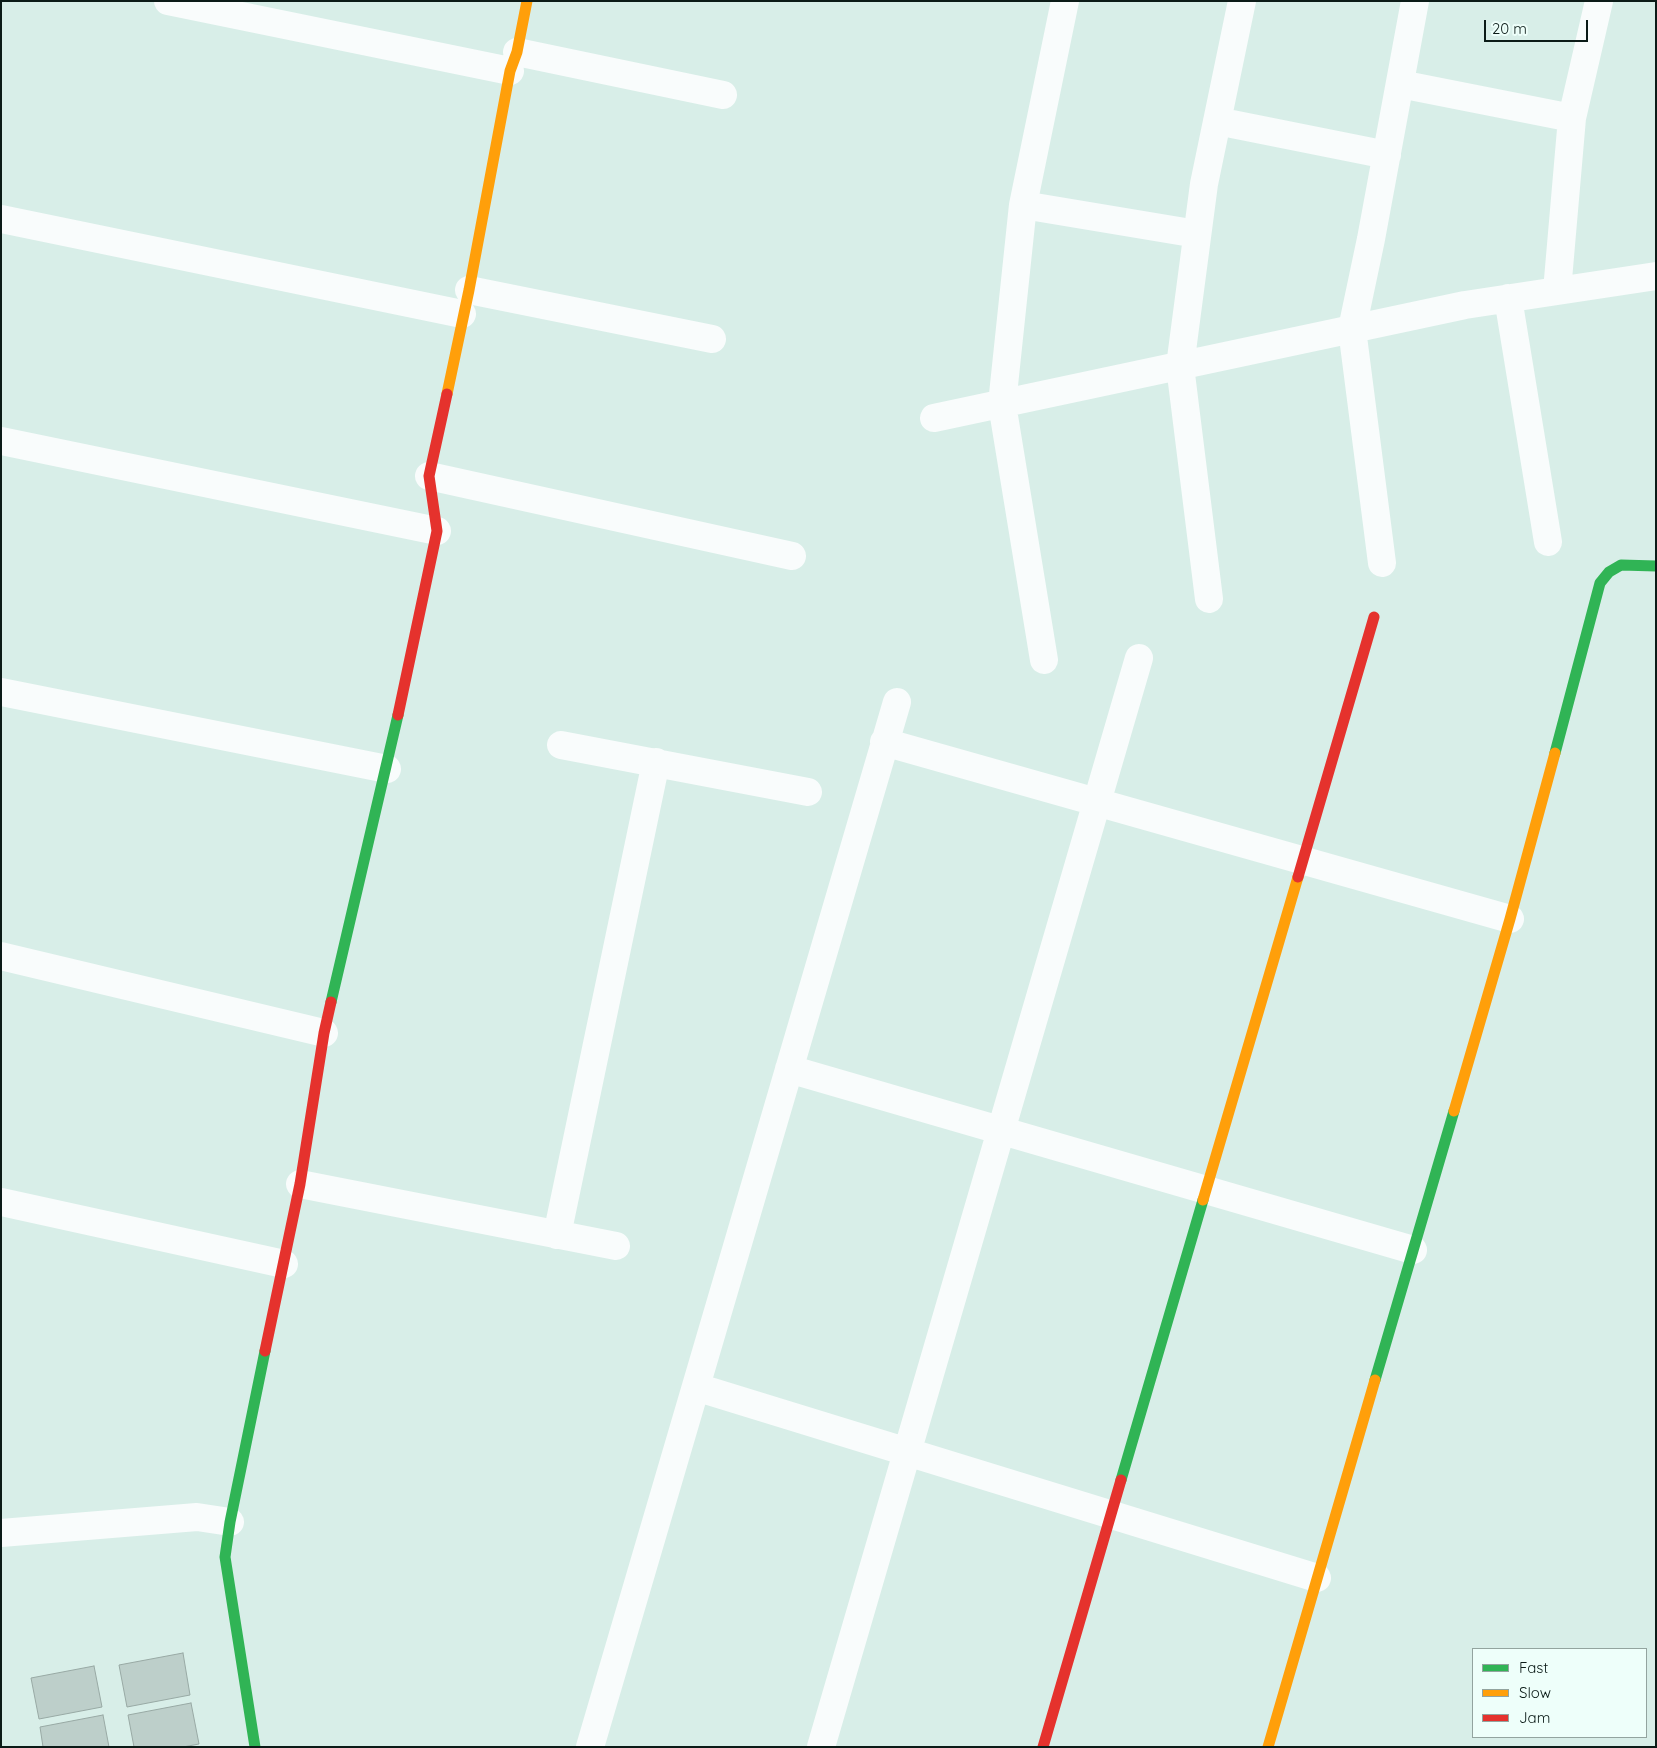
<!DOCTYPE html>
<html>
<head>
<meta charset="utf-8">
<style>
  body { margin:0 }
  #map { position:relative; width:1657px; height:1748px; overflow:hidden; background:#d8eee8; font-family:Quicksand,sans-serif }
  canvas { display:block }
  .frame { position:absolute; inset:0; border:2px solid #0b1b17; pointer-events:none }
  .legend { position:absolute; left:1472px; top:1648px; width:175px; height:90px; box-sizing:border-box; background:#eefffa; border:1px solid #93a49f; margin:0; padding:6px 9px; list-style:none; font-size:15px; color:#0b1b17 }
  .legend li { display:flex; align-items:center; gap:10px; height:25px }
  .legend b { width:25px; border:1px solid #93a49f }
  .scale { position:absolute; left:1484px; top:20px; width:104px; height:22px; box-sizing:border-box; border:2px solid #0b1b17; border-top:0; padding-left:6px; font-size:15px; line-height:18px; white-space:nowrap; color:#0b1b17; -webkit-text-stroke:4px #eefffa; paint-order:stroke }
</style>
</head>
<body>
<div id="map">
<canvas width="1657" height="1748"></canvas>
<div class="frame"></div>
<ul class="legend">
<li><b style="height:6px;background:#30b455"></b>Fast</li>
<li><b style="height:6px;background:#ff9f0a"></b>Slow</li>
<li><b style="height:6px;background:#e5322d"></b>Jam</li>
</ul>
<div class="scale">20 m</div>
</div>
<script>
const g = document.querySelector('canvas').getContext('2d');
g.lineJoin = 'round';
function fill(path, color) {
  g.fillStyle = color;
  g.fill(path, 'evenodd');
}
function toPath(rows) {
  const path = new Path2D();
  for (const r of rows) {
    path.moveTo(r[0], r[1]);
    for (let i = 2; i < r.length; i += 2) path.lineTo(r[i], r[i + 1]);
  }
  return path;
}
function stroke(path, color, width, dash) {
  g.strokeStyle = color;
  g.lineWidth = width;
  g.lineCap = dash ? 'butt' : 'round';
  g.setLineDash(dash || []);
  g.stroke(path);
}
const building = toPath([
  [183,1653,190,1695,127,1707,119,1665,183,1653],
  [94,1666,102,1707,39,1719,31,1678,94,1666],
  [191,1703,199,1744,183,1747,134,1747,128,1715,191,1703],
  [103,1715,109,1747,43,1747,40,1727,103,1715]
]);
const street = toPath([
  [168,1,510,71],
  [517,52,723,95],
  [1400,84,1572,118],
  [1217,121,1387,155],
  [1023,205,1197,234],
  [1,219,462,314],
  [469,290,712,339],
  [1557,291,1572,118,1599,1],
  [1508,298,1548,542],
  [934,418,1465,305,1656,276],
  [1,441,437,531],
  [429,476,792,556],
  [1382,563,1352,329,1371,239,1415,1],
  [1209,599,1180,366,1204,184,1242,1],
  [1044,660,1002,404,1023,205,1065,1],
  [1,692,387,769],
  [884,742,1510,919],
  [561,745,808,792],
  [1,956,324,1033],
  [789,1069,1413,1250],
  [300,1184,616,1246],
  [1,1202,284,1264],
  [557,1235,656,762],
  [696,1387,1317,1578],
  [1,1533,197,1517,230,1522],
  [590,1747,897,702],
  [821,1747,1139,658]
]);
const fast = toPath([
  [1555,753,1600,583,1609,572,1621,565,1656,566],
  [331,1002,398,715],
  [1375,1380,1454,1111],
  [1121,1480,1203,1200],
  [255,1747,225,1557,230,1522,265,1351]
]);
const slow = toPath([
  [447,394,469,290,510,71,517,52,527,1],
  [1454,1111,1510,919,1555,753],
  [1203,1200,1298,877],
  [1268,1747,1375,1380]
]);
const jam = toPath([
  [398,715,437,531,429,476,447,394],
  [1298,877,1374,617],
  [265,1351,300,1184,324,1033,331,1002],
  [1043,1747,1121,1480]
]);
fill(building, '#bdcfca');
stroke(building, '#98a9a4', 1);
stroke(street, '#f9fcfc', 28);
stroke(fast, '#30b455', 11);
stroke(slow, '#ff9f0a', 11);
stroke(jam, '#e5322d', 11);
</script>
</body>
</html>
